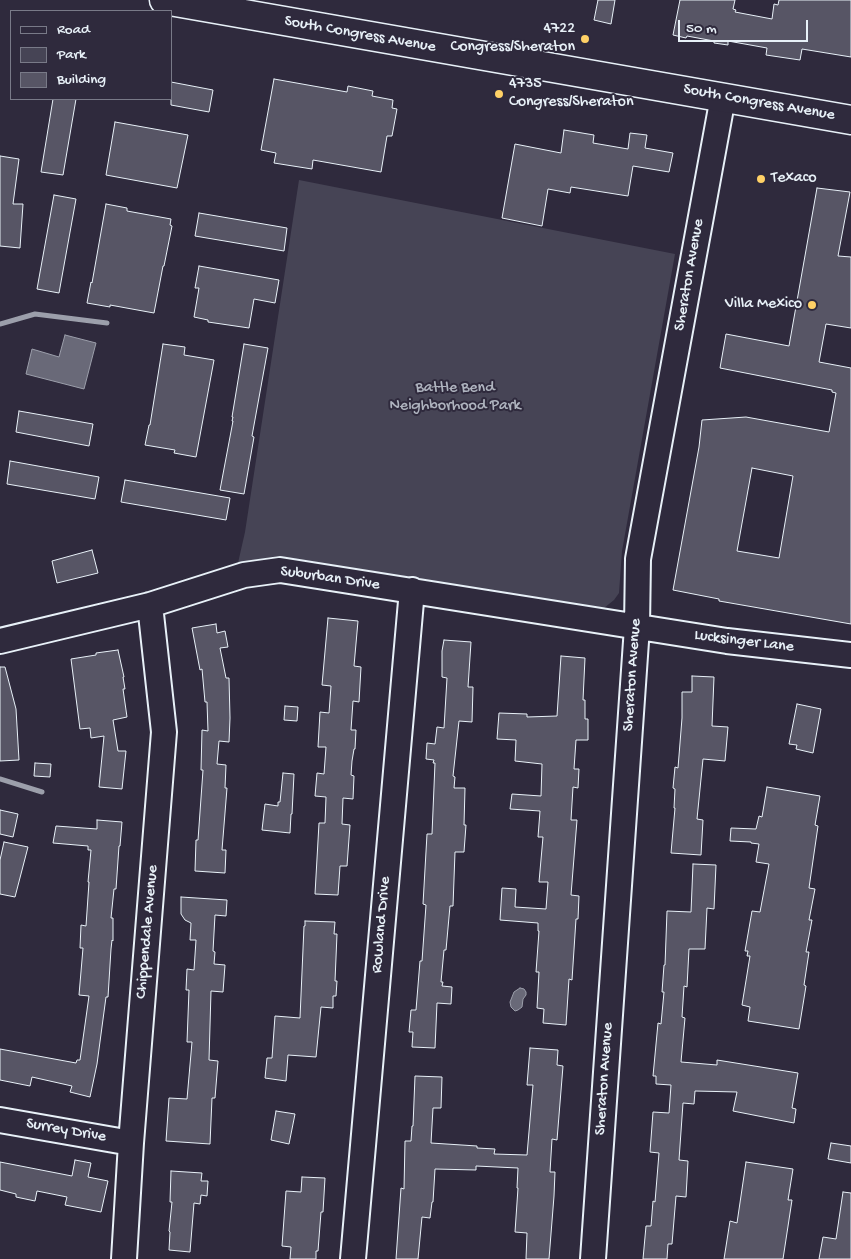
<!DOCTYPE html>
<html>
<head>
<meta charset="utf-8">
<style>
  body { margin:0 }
  #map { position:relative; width:851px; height:1259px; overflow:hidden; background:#2f2a3d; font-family:"Gochi Hand",sans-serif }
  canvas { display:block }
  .legend { position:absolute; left:10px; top:10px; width:162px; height:90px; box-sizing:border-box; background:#2f2a3d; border:1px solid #797a88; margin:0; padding:6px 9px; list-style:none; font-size:15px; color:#e8f1f8 }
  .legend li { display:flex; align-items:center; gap:10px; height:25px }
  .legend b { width:25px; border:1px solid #797a88 }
  .scale { position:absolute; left:678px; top:20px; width:130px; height:22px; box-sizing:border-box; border:2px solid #e8f1f8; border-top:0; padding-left:6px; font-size:15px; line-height:18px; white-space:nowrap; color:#e8f1f8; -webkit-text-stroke:4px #2f2a3d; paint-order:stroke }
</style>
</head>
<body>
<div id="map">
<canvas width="851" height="1259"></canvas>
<ul class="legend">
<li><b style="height:6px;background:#2f2a3d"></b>Road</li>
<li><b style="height:14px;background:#464455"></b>Park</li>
<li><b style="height:14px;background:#575565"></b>Building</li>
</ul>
<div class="scale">50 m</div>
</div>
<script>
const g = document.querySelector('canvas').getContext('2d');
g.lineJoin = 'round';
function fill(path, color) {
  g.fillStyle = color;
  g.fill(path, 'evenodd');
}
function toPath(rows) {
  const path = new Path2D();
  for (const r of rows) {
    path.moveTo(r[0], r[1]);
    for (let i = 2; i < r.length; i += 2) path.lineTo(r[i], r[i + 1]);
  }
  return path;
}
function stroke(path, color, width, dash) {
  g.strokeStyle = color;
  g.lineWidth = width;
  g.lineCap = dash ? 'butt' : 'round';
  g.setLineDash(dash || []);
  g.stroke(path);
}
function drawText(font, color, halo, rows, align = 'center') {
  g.font = font + ' "Gochi Hand",sans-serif';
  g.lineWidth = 4;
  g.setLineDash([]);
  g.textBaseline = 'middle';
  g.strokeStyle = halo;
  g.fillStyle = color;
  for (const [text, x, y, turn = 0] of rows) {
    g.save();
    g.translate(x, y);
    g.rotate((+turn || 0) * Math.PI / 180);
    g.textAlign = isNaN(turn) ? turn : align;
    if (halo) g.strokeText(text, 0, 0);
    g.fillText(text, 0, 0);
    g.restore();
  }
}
const green = toPath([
  [299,180,675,254,622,551,619,593,614,600,604,608,277,556,238,563,245,532]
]);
const water = toPath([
  [65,335,96,343,84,389,26,374,32,349,59,357,65,335],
  [520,988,524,989,526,992,526,995,523,999,522,1007,518,1010,515,1011,511,1007,510,1002,514,992,520,988]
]);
const stream = toPath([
  [0,324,35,314,107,323],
  [0,779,42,792]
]);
const building = toPath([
  [598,0,615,0,611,24,594,20,598,0],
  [680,0,735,0,733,9,736,10,735,12,772,19,774,4,778,5,779,0,851,0,851,57,802,49,800,60,766,55,767,48,728,41,728,45,714,43,714,41,687,36,686,38,673,35,680,0],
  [274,79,347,92,348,86,373,91,372,96,393,100,392,108,397,109,392,136,387,136,381,172,313,160,312,169,274,163,276,153,261,150,274,79],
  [171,82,213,90,209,112,171,105,171,82],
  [53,99,76,99,63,175,41,172,53,99],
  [115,122,188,135,177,188,106,175,115,122],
  [564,130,594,135,593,143,628,149,630,133,647,135,645,148,673,153,669,172,633,166,628,196,571,187,570,193,548,189,542,226,502,218,515,144,561,153,564,130],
  [0,156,19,159,13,204,23,204,20,248,0,246,0,156],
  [817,188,850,192,838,256,851,257,851,328,826,324,819,362,851,368,851,624,719,601,719,599,673,590,699,447,702,420,746,417,829,432,836,393,832,392,832,390,720,368,726,334,789,346,817,188],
  [752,468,793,476,779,558,737,551,752,468],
  [54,195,76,199,59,293,37,289,54,195],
  [106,204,127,208,127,211,171,219,170,225,172,226,164,266,163,266,154,313,110,305,110,307,87,303,91,282,92,283,106,204],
  [199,213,287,228,284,251,195,236,199,213],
  [199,266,279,280,275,303,254,299,249,328,208,322,208,320,194,317,199,288,195,288,199,266],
  [163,344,185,347,184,355,214,360,196,457,174,453,175,450,145,445,149,425,150,425,163,344],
  [244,344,268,348,252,436,254,437,244,494,220,490,233,421,232,421,233,417,232,417,244,344],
  [19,411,93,424,89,446,16,432,19,411],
  [10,461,99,477,95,499,7,484,10,461],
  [125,480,230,498,226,520,121,502,125,480],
  [92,550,98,573,57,583,52,561,92,550],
  [328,618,358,621,354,666,361,667,359,702,353,701,351,730,356,730,355,749,354,749,352,761,351,775,354,776,353,799,343,798,342,824,350,825,347,866,340,866,338,895,315,894,319,823,325,823,326,797,315,796,317,773,324,774,326,747,318,747,320,712,329,713,331,686,322,685,328,618],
  [216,624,217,633,225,631,228,647,220,648,226,678,229,678,230,718,229,742,219,741,217,764,226,765,225,788,227,788,222,850,226,850,225,873,195,871,196,840,198,840,203,770,201,770,202,730,208,731,207,702,205,702,202,669,200,670,192,628,216,624],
  [444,640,471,642,468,687,473,687,472,722,459,721,453,776,455,777,454,788,465,788,464,825,466,825,464,852,455,852,453,906,450,906,446,950,444,950,441,982,443,982,442,986,452,987,451,1004,437,1003,435,1048,412,1047,413,1032,409,1032,411,1010,416,1010,420,961,422,961,426,905,423,904,427,834,432,834,435,763,433,763,434,760,426,759,427,743,435,744,437,727,444,728,447,678,442,677,442,651,444,640],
  [118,650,124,677,123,677,125,689,123,689,127,717,113,720,118,751,126,751,122,789,99,787,104,736,91,738,90,728,80,729,71,659,96,655,96,653,118,650],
  [561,656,585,658,583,700,585,700,585,719,588,719,588,740,576,740,574,769,579,769,578,788,573,787,571,820,577,820,571,895,579,896,578,919,576,919,572,980,569,979,566,1025,543,1023,544,1009,537,1008,539,972,536,972,539,931,538,931,538,923,500,920,502,888,516,889,515,907,546,909,548,882,539,882,543,837,538,837,540,811,510,809,512,794,541,796,542,764,515,761,516,740,497,739,499,713,527,714,527,717,557,716,561,656],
  [0,667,5,667,16,709,19,760,0,761,0,667],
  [692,676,714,677,712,726,728,727,725,761,703,759,697,819,703,820,701,855,671,853,675,808,674,808,675,789,673,788,675,767,678,768,682,718,682,692,692,692,692,676],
  [797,704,821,709,813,753,796,749,797,745,789,744,797,704],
  [285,706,298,707,297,721,284,720,285,706],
  [35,763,51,764,50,777,34,776,35,763],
  [283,773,294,774,292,814,291,814,290,833,262,830,265,804,278,806,278,802,280,802,283,773],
  [767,787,820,796,815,825,818,826,809,888,815,889,809,920,812,920,806,952,809,952,804,985,806,986,799,1029,748,1021,750,1007,742,1005,750,956,747,956,748,951,745,951,752,911,760,912,769,864,756,862,759,844,751,843,751,842,730,841,731,828,756,829,759,816,762,817,767,787],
  [0,810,18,814,13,837,0,834,0,810],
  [97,820,122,822,120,846,119,846,116,889,114,889,111,918,113,918,113,941,112,940,111,949,108,997,106,997,97,1064,90,1097,70,1092,72,1086,32,1077,30,1086,0,1080,0,1049,76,1063,77,1060,80,1060,89,996,79,995,83,948,80,948,81,925,86,926,89,882,88,882,91,850,88,850,88,846,53,843,56,826,97,829,97,820],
  [4,842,28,847,15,897,0,894,0,860,4,842],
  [693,864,716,865,714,909,707,908,705,949,689,949,687,987,684,986,682,1017,685,1018,681,1062,717,1065,717,1060,798,1073,792,1108,796,1109,794,1123,733,1111,737,1092,695,1091,694,1104,683,1103,679,1160,688,1161,686,1197,676,1196,672,1244,668,1244,667,1259,643,1259,646,1226,651,1226,653,1201,655,1202,659,1153,650,1152,653,1112,669,1113,671,1085,656,1084,656,1076,653,1076,658,1023,661,1024,664,992,662,992,664,965,665,965,667,911,691,912,693,864],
  [181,897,227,900,226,916,215,915,213,951,215,952,214,964,225,965,223,992,211,991,209,1060,218,1061,215,1098,212,1098,210,1144,166,1141,169,1098,187,1099,192,1042,187,1042,189,990,186,990,187,969,194,970,196,940,190,940,191,923,185,920,181,914,181,897],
  [305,921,335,922,334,934,337,934,335,981,337,981,336,996,333,996,333,1008,321,1007,316,1057,288,1055,286,1081,265,1078,267,1058,272,1058,275,1016,300,1018,304,926,305,926,305,921],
  [530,1048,558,1050,557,1065,563,1066,557,1140,552,1139,550,1172,555,1172,554,1196,549,1259,526,1259,527,1233,515,1232,518,1188,517,1188,518,1168,476,1166,476,1170,435,1169,433,1202,432,1202,430,1218,422,1217,418,1259,396,1259,401,1188,404,1189,405,1141,411,1141,412,1126,413,1126,415,1076,442,1077,441,1108,433,1108,431,1143,477,1146,477,1148,495,1149,494,1154,527,1155,533,1085,527,1085,530,1048],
  [276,1111,295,1114,289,1144,271,1140,276,1111],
  [831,1143,851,1146,851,1163,828,1159,831,1143],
  [75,1160,91,1163,88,1177,108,1181,101,1212,65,1205,67,1197,37,1191,35,1201,16,1197,16,1194,0,1190,0,1162,72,1176,75,1160],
  [746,1162,793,1169,788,1200,792,1200,783,1259,724,1259,730,1221,737,1223,746,1162],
  [171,1171,202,1173,201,1181,208,1181,207,1196,201,1195,200,1204,194,1203,190,1252,169,1250,170,1232,169,1231,172,1202,170,1202,171,1171],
  [302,1177,325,1178,323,1212,321,1212,318,1251,316,1251,316,1259,290,1259,291,1247,282,1246,286,1191,301,1192,302,1177],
  [843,1192,851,1193,851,1259,819,1259,823,1237,836,1239,843,1192]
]);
const minor = toPath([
  [0,641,150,605,244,575,280,570,727,641,851,655],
  [0,1120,131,1143],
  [124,1259,131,1143,164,732,150,605],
  [353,1259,412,590],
  [593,1259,637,627,638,559,723,97]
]);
const major = toPath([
  [164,0,851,120]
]);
const markers = [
  [585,39,5,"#ffd166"],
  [499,94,5,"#ffd166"],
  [761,179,5,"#ffd166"],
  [812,305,5,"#ffd166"]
];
const poiNames = [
  ["4722",575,30],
  ["Congress/Sheraton",575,48],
  ["4735",509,85,"left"],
  ["Congress/Sheraton",509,103,"left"],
  ["Texaco",771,179,"left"],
  ["Villa Mexico",802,305]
];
const streetNames = [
  ["South Congress Avenue",360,35,10],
  ["South Congress Avenue",759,103,10],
  ["Sheraton Avenue",690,275,-80],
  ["Suburban Drive",330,579,8],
  ["Lucksinger Lane",744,642,7],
  ["Sheraton Avenue",633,675,-86],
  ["Rowland Drive",382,925,-85],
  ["Chippendale Avenue",148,932,-85],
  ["Sheraton Avenue",605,1079,-86],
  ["Surrey Drive",66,1131,10]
];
const parkNames = [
  ["Battle Bend",455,389],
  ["Neighborhood Park",455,407]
];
fill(green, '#464455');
fill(water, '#696978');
stroke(water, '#9c9fab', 1);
stroke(stream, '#9c9fab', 5);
fill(building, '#575565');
stroke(building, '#e8f1f8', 1);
stroke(minor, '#e8f1f8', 28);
stroke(major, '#e8f1f8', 31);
stroke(minor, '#2f2a3d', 24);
stroke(major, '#2f2a3d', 28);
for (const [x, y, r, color] of markers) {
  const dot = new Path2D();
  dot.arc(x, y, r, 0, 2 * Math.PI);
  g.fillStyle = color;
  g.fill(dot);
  stroke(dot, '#2f2a3d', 2);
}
drawText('16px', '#e8f1f8', '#2f2a3d', poiNames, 'right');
drawText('16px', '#e8f1f8', '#2f2a3d', streetNames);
drawText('16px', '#afb4bf', '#2f2a3d', parkNames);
</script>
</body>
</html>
